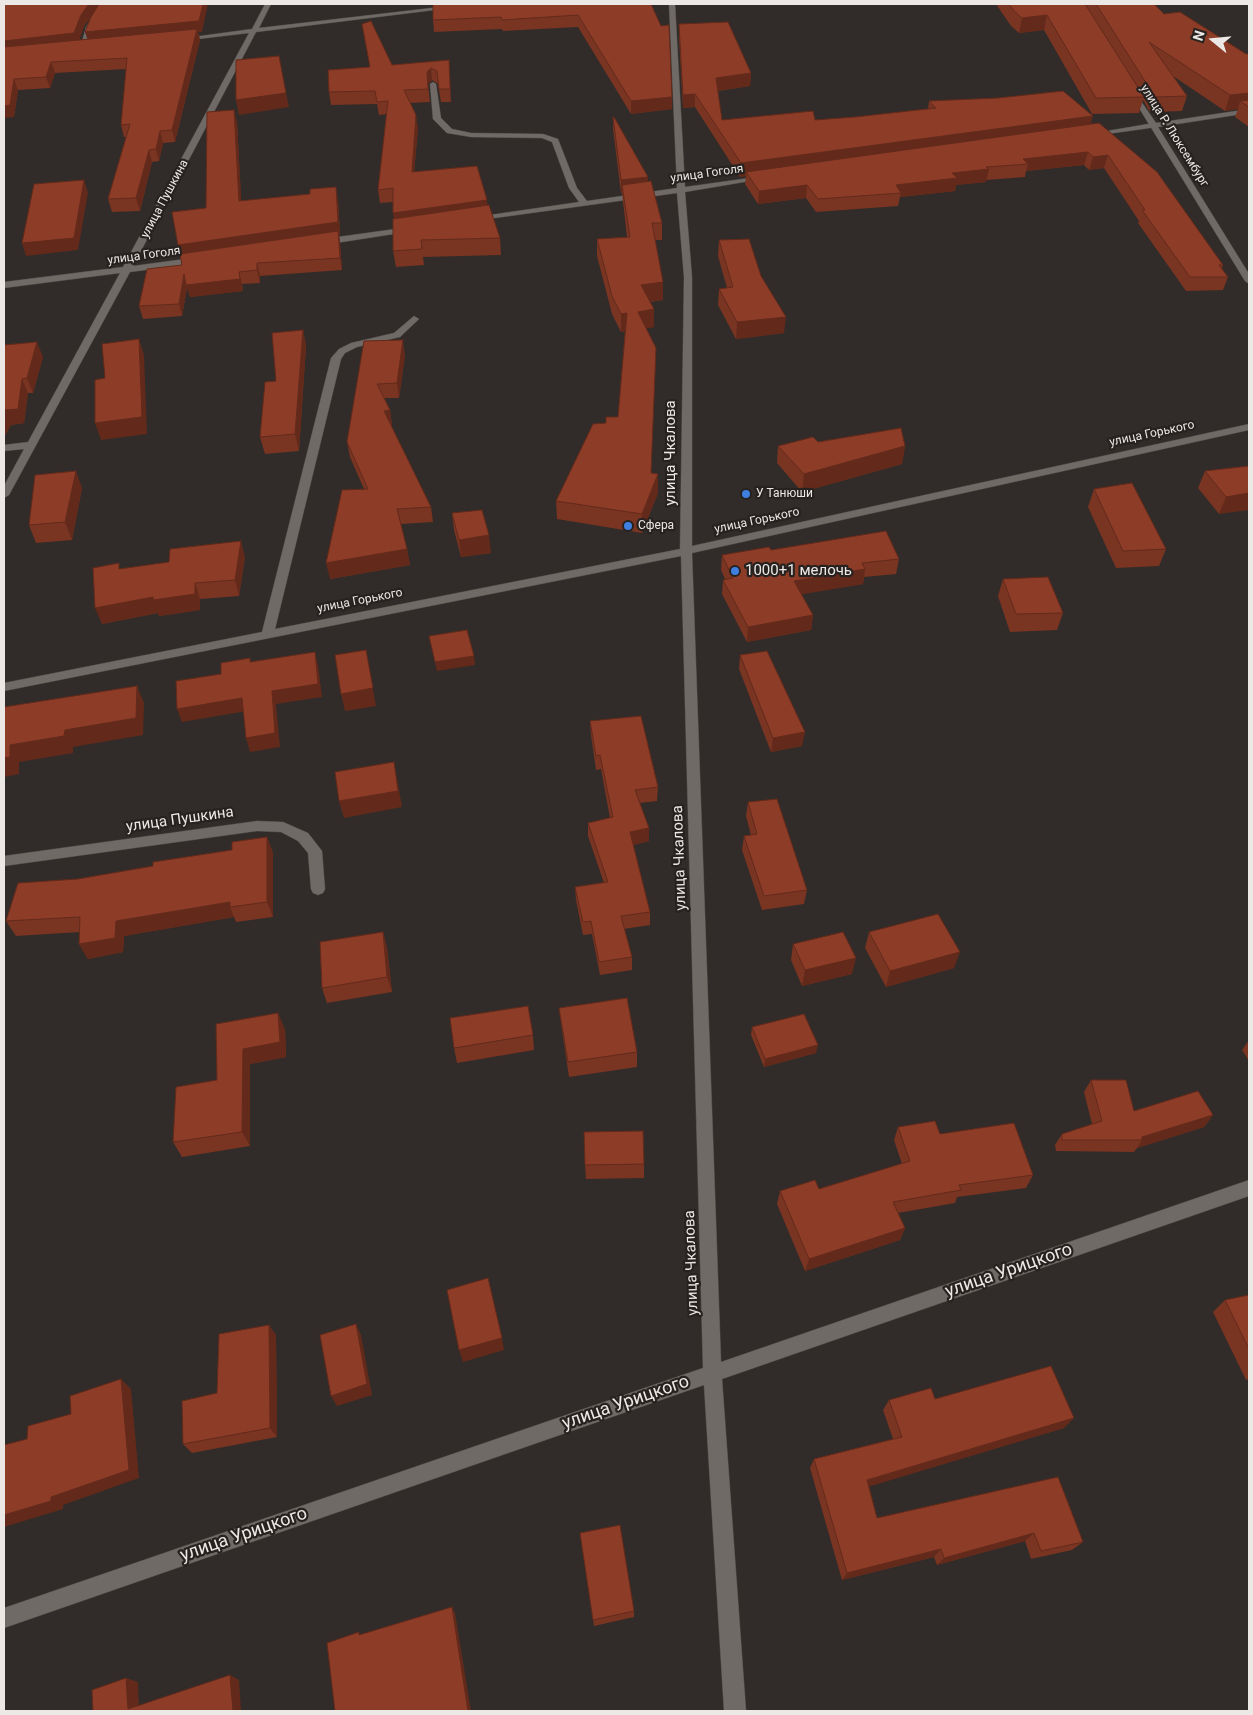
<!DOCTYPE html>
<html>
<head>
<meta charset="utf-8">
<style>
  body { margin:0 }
  #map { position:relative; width:1253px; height:1715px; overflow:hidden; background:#312c29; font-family:Roboto,sans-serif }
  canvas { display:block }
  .frame { position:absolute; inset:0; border:5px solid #ebe8e6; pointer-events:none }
  .north { position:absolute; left:1188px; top:15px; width:50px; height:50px; -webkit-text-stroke:4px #27221f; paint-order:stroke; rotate:287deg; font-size:14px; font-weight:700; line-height:20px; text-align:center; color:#ebe8e6 }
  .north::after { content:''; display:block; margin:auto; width:18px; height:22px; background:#ebe8e6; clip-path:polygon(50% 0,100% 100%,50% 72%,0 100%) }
</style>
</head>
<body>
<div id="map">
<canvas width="1253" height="1715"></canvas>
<div class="frame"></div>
<div class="north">N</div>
</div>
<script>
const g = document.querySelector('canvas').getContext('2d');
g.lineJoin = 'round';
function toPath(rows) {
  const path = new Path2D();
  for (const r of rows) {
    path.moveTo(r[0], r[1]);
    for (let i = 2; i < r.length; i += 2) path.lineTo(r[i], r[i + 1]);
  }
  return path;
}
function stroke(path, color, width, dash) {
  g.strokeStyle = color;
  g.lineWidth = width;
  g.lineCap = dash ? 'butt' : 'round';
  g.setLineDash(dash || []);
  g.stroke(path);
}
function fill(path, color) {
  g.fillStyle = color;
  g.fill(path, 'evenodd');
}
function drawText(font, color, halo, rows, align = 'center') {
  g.font = font + ' Roboto,sans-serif';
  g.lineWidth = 4.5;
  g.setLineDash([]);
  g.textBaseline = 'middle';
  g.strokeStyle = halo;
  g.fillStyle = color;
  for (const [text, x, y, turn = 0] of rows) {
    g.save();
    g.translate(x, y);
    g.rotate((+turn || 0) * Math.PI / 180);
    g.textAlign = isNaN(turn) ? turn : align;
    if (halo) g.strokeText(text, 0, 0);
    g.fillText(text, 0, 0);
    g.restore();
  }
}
const minor = toPath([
  [101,4,107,4,92,27,85,48,80,49,86,27,101,4],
  [265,4,271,4,259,28,466,4,483,4,256,32,133,266,200,257,204,260,200,263,130,272,9,495,4,498,4,486,24,449,4,451,4,445,28,442,120,273,4,288,4,282,123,267,249,33,181,41,178,39,252,29,265,4],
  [669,4,675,4,685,187,764,176,768,178,685,192,692,277,692,546,1249,424,1249,430,692,553,721,1362,1249,1180,1249,1196,722,1379,746,1711,724,1711,704,1385,4,1628,4,1608,703,1368,681,556,4,691,4,683,262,632,331,358,339,349,351,343,394,333,414,316,419,319,400,337,357,347,345,353,341,359,275,629,680,549,684,277,677,193,473,221,472,219,476,217,579,202,569,188,552,142,542,138,471,137,447,133,433,119,430,84,433,82,436,84,441,118,452,129,471,133,543,134,558,139,577,188,587,201,677,188,669,4],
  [1154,123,1157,123,1157,127,1093,136,1089,134,1154,123],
  [410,227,413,227,413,231,323,245,319,242,323,239,410,227],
  [257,821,283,822,308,833,322,851,325,889,323,893,318,895,313,893,311,889,308,853,298,841,281,832,257,831,4,866,4,856,257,821]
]);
const tertiary = toPath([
  [1132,88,1156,123,1249,109,1249,113,1158,127,1249,274,1249,284,1245,281,1128,90,1132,88]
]);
const wall = toPath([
  [4,4,202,32,198,32,200,40,175,142,163,143,159,161,152,162,140,211,112,212,108,199,127,137,124,137,121,125,126,69,55,73,50,88,18,90,14,117],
  [90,18,85,32,88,39,79,40,84,26],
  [651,4,672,109,631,114,578,27,503,31,502,29,434,32,433,20],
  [996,4,1154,4,1164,14,1246,54,1249,54,1249,127,1235,117,1238,109,1225,111,1173,76,1187,96,1182,111,1150,112,1143,100,1139,113,1092,114,1044,30,1019,33,1011,26],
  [362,24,392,65,449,60,451,102,441,102,438,84,432,80,428,84,430,102,410,103,418,128,414,172,488,205,500,238,501,255,423,257,424,265,396,267,393,251,394,219,393,202,380,203,378,190,387,114,379,115,377,104,331,105,329,92,370,67],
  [679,24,751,73,750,86,718,91,722,120,815,120,855,117,928,109,929,101,1091,124,1223,265,1222,269,1228,277,1223,290,1186,291,1138,223,1139,221,1104,168,1089,170,1084,165,1026,171,1025,177,986,180,986,182,956,185,955,191,900,197,898,206,816,212,806,198,758,204,745,184,746,176,740,177,695,107,683,108,679,37],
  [613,117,648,181,662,223,662,240,655,240,663,300,650,302,654,327,646,328,651,473,658,493,642,533,557,519,556,501,606,423,618,417,625,331,621,332,612,314,597,256,597,239,627,237,623,202,622,193,621,193,613,129],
  [237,122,241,201,338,200,340,235,339,235,340,243,342,270,260,276,260,283,242,284,243,291,190,297,187,288,182,316,143,319,139,306,182,265,180,254,206,208],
  [719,240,761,276,784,333,736,339,718,305,719,289,727,288,718,256],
  [303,330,306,346,299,451,265,454,260,437,276,381],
  [364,341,405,355,399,398,384,398,390,410,392,425,391,425,431,507,433,522,401,524,407,549,410,565,330,579,364,489,350,457,347,442],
  [4,345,43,357,33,393,28,393,24,423,11,425,4,437],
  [818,442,905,446,902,464,802,492,777,463,778,446],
  [1249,466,1219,514,1198,488,1205,471],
  [82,488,72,540,36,543,29,525],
  [1094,489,1166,549,1159,566,1116,568,1088,507],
  [452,513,491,553,461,557,454,530],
  [771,550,899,559,896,574,864,577,863,584,801,594,813,615,811,630,747,642,722,594,723,580,725,579,721,570,722,555],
  [245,557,239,596,200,599,200,610,159,616,158,613,102,624,121,569],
  [1003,579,1063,613,1057,630,1010,632,998,596],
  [740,655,802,746,771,752,739,669],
  [590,721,658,787,657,801,640,803,649,841,633,845,650,912,650,925,624,929,632,957,632,970,600,975,592,934,583,935,576,900,575,887,604,883,588,836,588,823,610,818,601,769,596,770,591,735],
  [748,802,807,890,804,904,762,910,742,850,744,836,751,835,746,816],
  [267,837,273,853,273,917,236,922,234,917,124,936,123,952,88,959,79,944,80,932,16,936,6,921,78,879,153,866,232,850],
  [383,932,387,948,392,992,327,1003,322,988],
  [869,932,954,968,886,987,865,948],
  [793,944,852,974,802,986,791,960],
  [559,1008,637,1052,637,1067,569,1077,561,1023],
  [752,1027,816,1053,764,1067,751,1035],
  [285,1029,286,1057,250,1064,250,1146,182,1157,173,1142,217,1080],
  [533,1035,534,1050,457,1063,454,1048],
  [1249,1040,1249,1061,1242,1050],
  [1091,1080,1134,1111,1213,1115,1204,1127,1137,1148,1134,1152,1056,1151,1055,1145,1062,1134,1092,1124,1084,1092],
  [898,1127,940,1134,1033,1175,1026,1188,957,1197,955,1203,898,1213,905,1228,900,1240,805,1271,777,1204,780,1191,819,1189,902,1164,894,1140],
  [644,1164,644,1178,586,1179,585,1165],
  [1249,1295,1249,1379,1246,1380,1213,1312,1225,1300],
  [276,1335,277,1437,192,1453,183,1444,217,1393],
  [935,1399,1064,1428,869,1486,877,1518,1058,1477,1083,1542,1072,1550,1031,1559,1025,1541,937,1565,934,1557,842,1580,810,1468,814,1459,893,1439,883,1410,889,1400],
  [580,1533,634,1611,634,1617,594,1626]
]);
const shadedWall = toPath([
  [89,4,100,4,84,26,78,44,4,53,4,41,81,15],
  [203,4,208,4,202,32,198,32,200,40,175,142,172,130,196,32,89,43,85,32],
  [1047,15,1044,30,1019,33,1022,18],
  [449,60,450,73,451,102,450,89],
  [51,62,55,73,50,88,46,77],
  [431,68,432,80,428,84,430,102,427,72],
  [751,73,750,86,716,91,716,78],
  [14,79,18,90,14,117,4,118,4,106],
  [286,93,289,107,239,115,236,100],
  [1249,93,1249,107,1240,101,1238,109,1225,111,1230,95],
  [695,94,695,107,683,108,683,95],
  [672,97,672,109,631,114,631,101],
  [234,110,237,122,242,213,239,201],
  [416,115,418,128,413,186,412,172],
  [1093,116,1089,130,746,172,746,176,740,177,741,163],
  [160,131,163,143,159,161,156,149],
  [149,150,152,162,140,211,136,198],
  [1088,152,1084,165,1026,171,1028,164,1023,159],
  [1108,155,1104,168,1089,170,1093,157],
  [989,169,986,182,956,185,955,191,900,197,901,193,896,185,952,173],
  [648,177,648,189,622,185,622,193,621,193,621,180],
  [84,180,88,193,78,250,26,256,22,243],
  [807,185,806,198,758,204,759,191],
  [336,187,338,200,340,235,339,235,340,243,342,270,340,258,182,258,178,245],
  [487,200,488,213,395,227,393,213],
  [257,263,260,276,260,283,257,270],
  [239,272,242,284,243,291,190,297,187,288,182,316,179,304,184,274],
  [663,282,663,300,641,303,641,285],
  [654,309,654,327,638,330,638,312],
  [627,313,627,331,621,332,621,314],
  [786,317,784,333,736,339,737,322],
  [303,330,306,346,299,451,295,434],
  [139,339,144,355,147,434,101,440,95,423],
  [403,340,405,355,399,398,397,383],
  [37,342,43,357,33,393,27,378],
  [22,379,28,393,24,423,11,425,4,437,4,412],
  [390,410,392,425,387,426,384,411],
  [905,446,902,464,802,492,804,474],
  [76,471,82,488,72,540,65,522],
  [658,474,658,493,642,533,642,514],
  [1249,493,1249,510,1219,514,1226,497],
  [489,535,491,553,461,557,459,540],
  [241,541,245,557,239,596,235,580],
  [407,549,410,565,330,579,326,563],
  [865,569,863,584,792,596,794,581],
  [195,583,200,599,200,610,159,616,158,613,102,624,95,608,153,597],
  [813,615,811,630,747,642,748,627],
  [366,650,376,706,345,711,341,694],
  [315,652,318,665,322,697,276,704,280,747,250,752,246,738,272,691],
  [474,656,475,665,437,671,435,662],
  [137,686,144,703,143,735,73,747,73,753,19,762,19,774,4,777,4,758,10,745,65,730],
  [242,698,247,711,182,722,177,709],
  [805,732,802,746,771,752,773,738],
  [394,762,402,807,344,818,339,801],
  [649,828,649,841,630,846,630,832],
  [267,837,273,853,273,917,267,902],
  [230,902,230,907,234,917,124,936,123,952,88,959,79,944,116,921],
  [383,932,387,948,392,992,387,977],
  [960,952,954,968,886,987,890,971],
  [856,958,852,974,802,986,805,970],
  [278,1013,285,1029,286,1057,250,1064,250,1146,242,1132,243,1049],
  [818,1045,816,1053,764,1067,765,1059],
  [1213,1115,1204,1127,1137,1148,1142,1140,1142,1137],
  [905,1228,900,1240,805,1271,809,1259],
  [356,1324,361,1335,372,1395,337,1406,331,1396],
  [269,1325,276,1335,277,1437,270,1428],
  [502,1338,504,1350,463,1362,459,1350],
  [121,1379,131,1389,139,1478,63,1505,63,1509,4,1527,4,1515,51,1497],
  [1074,1418,1064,1428,861,1489,867,1480],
  [1034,1533,1025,1541,937,1565,944,1558],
  [941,1549,934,1557,842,1580,847,1573],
  [452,1607,455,1613,471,1711,468,1711],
  [230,1675,239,1680,241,1711,233,1711],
  [126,1678,138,1682,139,1711,128,1709]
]);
const building = toPath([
  [4,4,89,4,81,15,74,33,4,41,4,4],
  [99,4,203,4,199,21,85,32,91,17,99,4],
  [433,4,651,4,661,26,669,25,672,97,631,101,578,15,502,20,501,17,433,20,433,4],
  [1009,4,1085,4,1144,97,1096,98,1047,15,1022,18,1014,11,1009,4],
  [1096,4,1154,4,1164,14,1180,12,1246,54,1249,54,1249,93,1230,95,1149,42,1187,96,1155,97,1096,4],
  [371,21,392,65,449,60,450,89,439,89,437,71,431,68,427,72,428,89,404,90,416,115,412,172,477,166,487,200,393,213,393,188,378,190,388,101,377,102,375,91,329,92,328,70,370,67,362,24,371,21],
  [728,22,751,73,716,78,722,120,813,111,815,120,855,117,936,108,929,101,998,98,1063,91,1093,116,741,163,695,94,683,95,679,24,728,22],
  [197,29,172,130,160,131,156,149,149,150,136,198,108,199,130,124,121,125,127,58,51,62,46,77,14,79,10,105,4,106,4,47,197,29],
  [279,56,286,93,236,100,236,60,279,56],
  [1249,100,1249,107,1240,101,1249,100],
  [234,110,239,201,310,194,310,189,336,187,338,222,178,245,172,212,206,208,207,112,234,110],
  [613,117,614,117,648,177,621,180,613,117],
  [1099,123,1157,172,1223,265,1219,265,1228,277,1190,277,1142,210,1145,210,1108,155,1093,157,1088,152,1023,159,1028,164,986,167,989,169,952,173,957,178,896,185,901,193,818,199,807,185,759,191,746,172,1099,123],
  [84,180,74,238,22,243,34,184,84,180],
  [651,181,662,223,652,223,663,282,641,285,654,309,638,312,656,348,651,473,658,474,642,514,556,501,593,424,606,423,606,417,618,417,627,313,621,314,612,296,597,239,630,237,622,185,651,181],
  [489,205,500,238,421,240,422,249,393,251,393,219,489,205],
  [338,231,340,258,257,263,257,270,239,272,240,279,186,285,184,274,179,304,139,306,147,269,182,265,180,254,338,231],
  [749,239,761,276,786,317,737,322,719,289,733,287,719,240,749,239],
  [303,330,295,434,260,437,265,382,276,381,272,333,303,330],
  [139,339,142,417,95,423,95,380,105,378,102,344,139,339],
  [403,340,397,383,377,384,390,410,384,411,431,507,397,509,407,549,326,563,342,490,368,489,347,442,364,341,403,340],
  [37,342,27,378,22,379,18,409,5,410,4,412,4,345,37,342],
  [901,428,905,446,804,474,778,446,813,437,818,442,901,428],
  [1249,466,1249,493,1226,497,1205,471,1249,466],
  [76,471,65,522,29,525,35,475,76,471],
  [1132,483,1166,549,1123,551,1094,489,1132,483],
  [482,510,489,535,459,540,452,513,482,510],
  [886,531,899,559,862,563,865,569,794,581,813,615,748,627,723,580,733,578,722,555,769,547,771,550,886,531],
  [241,541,235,580,195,583,195,594,153,600,153,597,95,608,93,568,119,563,119,569,169,562,170,549,241,541],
  [1048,577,1063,613,1016,614,1003,579,1048,577],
  [467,630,474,656,435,662,429,636,467,630],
  [366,650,373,688,341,694,335,655,366,650],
  [767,651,805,732,773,738,740,655,767,651],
  [315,652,318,684,272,691,275,733,246,738,242,698,177,709,176,681,221,674,221,663,250,658,250,662,315,652],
  [137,686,136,718,65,730,64,736,10,745,10,757,4,758,4,707,137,686],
  [641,716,658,787,635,790,649,828,630,832,650,912,621,916,632,957,599,962,591,921,583,922,575,887,608,882,588,823,613,817,600,755,596,756,590,721,641,716],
  [394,762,398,791,339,801,335,772,394,762],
  [777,799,807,890,764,896,744,836,757,834,748,802,777,799],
  [267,837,267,902,230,907,230,902,116,921,115,938,79,944,80,917,6,921,18,883,78,879,153,866,153,862,232,850,232,842,267,837],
  [938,914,960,952,890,971,869,932,938,914],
  [383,932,387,977,322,988,320,942,383,932],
  [843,932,856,958,805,970,793,944,843,932],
  [627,998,637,1052,568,1062,559,1008,627,998],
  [528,1006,533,1035,454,1048,450,1018,528,1006],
  [278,1013,280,1042,243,1049,242,1132,173,1142,176,1087,217,1080,216,1024,278,1013],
  [804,1014,818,1045,765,1059,752,1027,804,1014],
  [1091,1080,1126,1080,1134,1111,1198,1091,1213,1115,1142,1137,1142,1140,1062,1140,1062,1134,1102,1121,1091,1080],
  [935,1121,940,1134,1014,1123,1033,1175,959,1185,961,1190,893,1202,905,1228,809,1259,780,1191,815,1180,819,1189,910,1161,898,1127,935,1121],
  [643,1131,644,1164,585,1165,584,1132,643,1131],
  [488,1278,502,1338,459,1350,447,1290,488,1278],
  [1249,1295,1249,1349,1225,1300,1249,1295],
  [356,1324,367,1384,331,1396,320,1335,356,1324],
  [269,1325,270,1428,183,1444,182,1401,217,1393,219,1334,269,1325],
  [1051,1366,1074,1418,867,1480,877,1518,1058,1477,1083,1542,1041,1551,1034,1533,944,1558,941,1549,847,1573,814,1459,902,1437,889,1400,931,1388,935,1399,1051,1366],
  [121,1379,129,1470,51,1497,51,1501,4,1515,4,1445,27,1439,28,1426,71,1414,70,1396,121,1379],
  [620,1525,634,1611,593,1620,580,1533,620,1525],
  [452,1607,468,1711,335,1711,327,1643,359,1632,359,1635,452,1607],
  [230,1675,233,1711,93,1711,92,1690,126,1678,128,1709,230,1675]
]);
const markers = [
  [746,494,5,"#3f7fe0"],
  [628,526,5,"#3f7fe0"],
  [735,571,5,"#3f7fe0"]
];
const farStreetnames = [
  ["улица Р. Люксембург",1174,136,58],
  ["улица Гоголя",707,174,-8],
  ["улица Пушкина",165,199,-62],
  ["улица Гоголя",144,256,-8],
  ["улица Горького",1152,434,-12],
  ["улица Горького",757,521,-12],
  ["улица Горького",360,601,-11]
];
const farPoinames = [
  ["У Танюши",756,494],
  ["Сфера",638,526]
];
const streetNames = [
  ["улица Чкалова",671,453,-90],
  ["улица Пушкина",180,820,-8],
  ["улица Чкалова",680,858,-92],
  ["улица Чкалова",692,1263,-92]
];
const poiNames = [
  ["1000+1 мелочь",745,571]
];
const nearStreetnames = [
  ["улица Урицкого",1009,1271,-19],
  ["улица Урицкого",626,1403,-19],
  ["улица Урицкого",244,1535,-19]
];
stroke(minor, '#4b4844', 1);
stroke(tertiary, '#4b4844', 1);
fill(minor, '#6f6a66');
fill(tertiary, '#6f6a66');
fill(wall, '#793422');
fill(shadedWall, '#632a1b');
fill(building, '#8d3c27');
stroke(building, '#632a1b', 1);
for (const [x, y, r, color] of markers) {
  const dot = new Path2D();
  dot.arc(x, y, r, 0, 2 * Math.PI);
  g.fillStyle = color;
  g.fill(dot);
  stroke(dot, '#27221f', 2);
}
drawText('12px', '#ebe8e6', '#27221f', farStreetnames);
drawText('12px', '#ebe8e6', '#27221f', farPoinames, 'left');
drawText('15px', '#ebe8e6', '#27221f', streetNames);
drawText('15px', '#ebe8e6', '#27221f', poiNames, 'left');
drawText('18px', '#ebe8e6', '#27221f', nearStreetnames);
</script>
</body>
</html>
